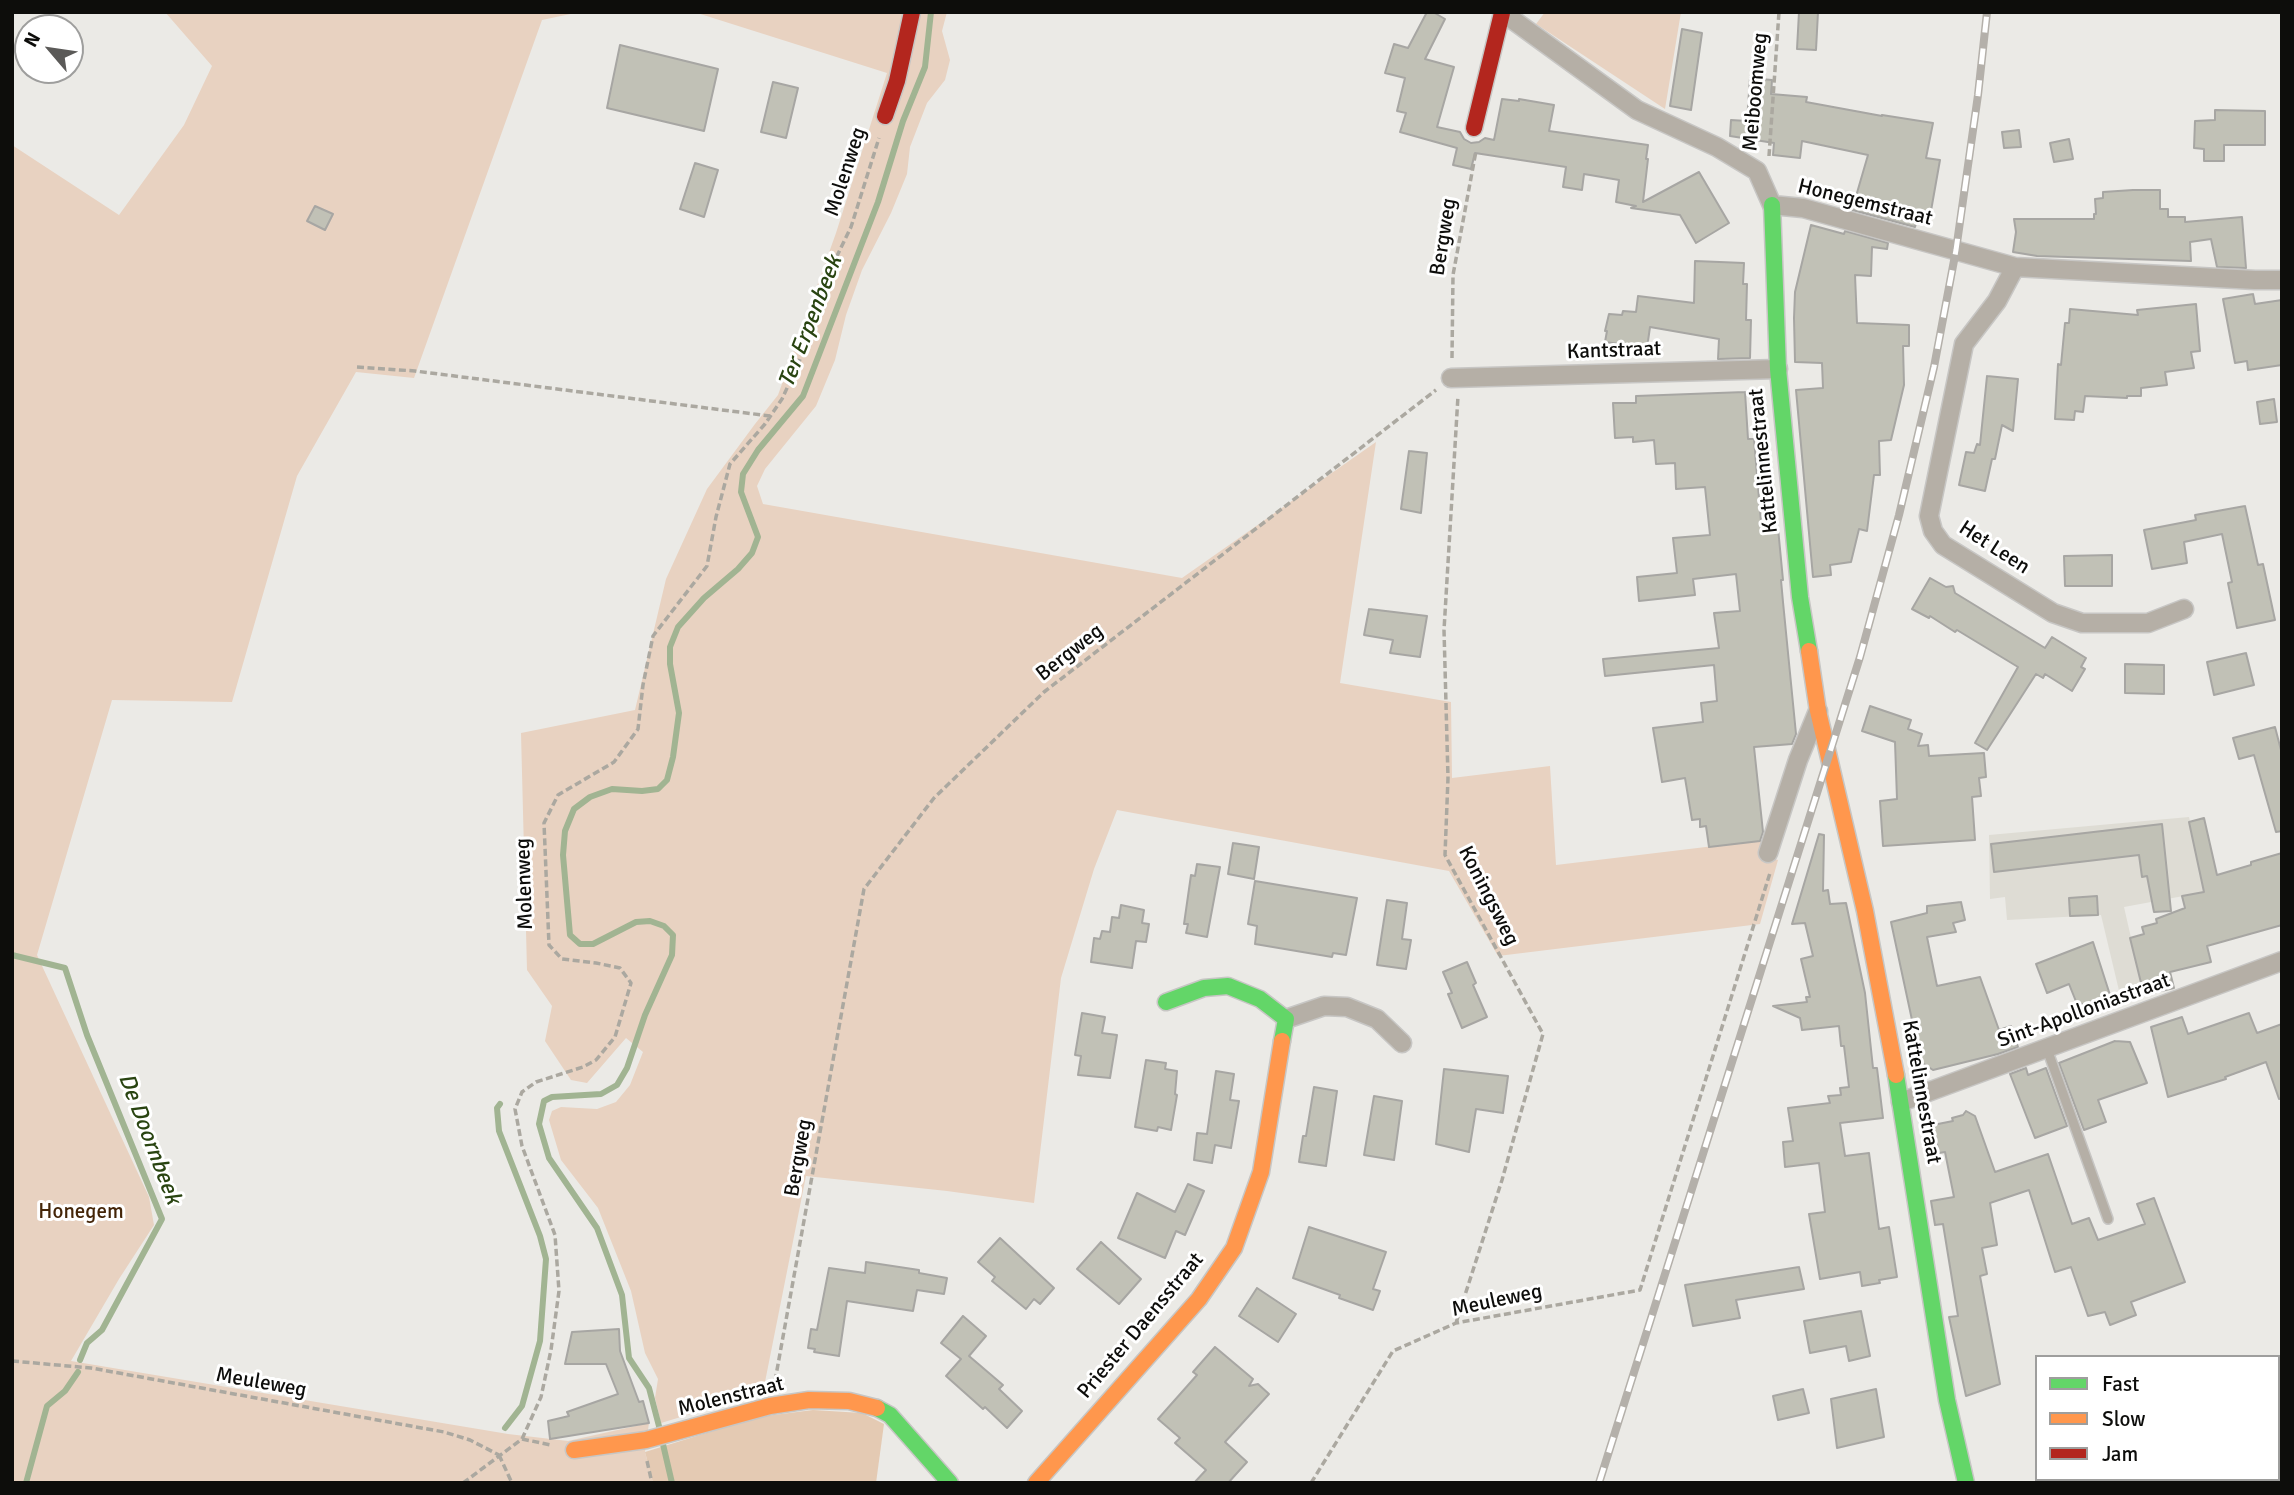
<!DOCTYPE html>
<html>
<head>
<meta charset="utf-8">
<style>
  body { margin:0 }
  #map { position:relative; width:2294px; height:1495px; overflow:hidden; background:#ebeae6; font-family:Signika,sans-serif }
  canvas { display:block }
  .frame { position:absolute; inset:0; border:14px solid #0d0d0b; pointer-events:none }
  .legend { position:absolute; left:2035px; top:1355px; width:245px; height:126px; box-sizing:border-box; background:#fff; border:2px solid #9e9e9d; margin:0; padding:9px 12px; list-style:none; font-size:21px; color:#0d0d0b }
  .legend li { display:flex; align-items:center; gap:14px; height:35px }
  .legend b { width:35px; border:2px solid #9e9e9d }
  .north { position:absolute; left:14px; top:14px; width:70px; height:70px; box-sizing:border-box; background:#fff; border:2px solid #9e9e9d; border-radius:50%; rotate:299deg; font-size:19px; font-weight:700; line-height:28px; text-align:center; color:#0d0d0b }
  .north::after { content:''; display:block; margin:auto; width:24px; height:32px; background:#5b5a58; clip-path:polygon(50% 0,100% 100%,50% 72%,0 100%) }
</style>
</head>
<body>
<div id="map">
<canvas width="2294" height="1495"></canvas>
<div class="frame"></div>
<ul class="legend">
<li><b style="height:9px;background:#63d668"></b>Fast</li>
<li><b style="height:9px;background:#ff974d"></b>Slow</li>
<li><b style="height:9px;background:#b3261e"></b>Jam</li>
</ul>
<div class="north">N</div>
</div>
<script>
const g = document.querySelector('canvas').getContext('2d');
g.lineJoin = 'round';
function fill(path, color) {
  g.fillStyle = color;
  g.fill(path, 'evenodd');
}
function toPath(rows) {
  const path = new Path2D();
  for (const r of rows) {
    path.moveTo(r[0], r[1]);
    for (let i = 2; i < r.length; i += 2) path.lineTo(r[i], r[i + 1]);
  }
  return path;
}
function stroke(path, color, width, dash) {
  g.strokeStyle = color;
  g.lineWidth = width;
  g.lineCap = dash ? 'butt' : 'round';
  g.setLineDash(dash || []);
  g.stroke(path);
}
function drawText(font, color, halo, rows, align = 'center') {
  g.font = font + ' Signika,sans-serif';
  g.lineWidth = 6;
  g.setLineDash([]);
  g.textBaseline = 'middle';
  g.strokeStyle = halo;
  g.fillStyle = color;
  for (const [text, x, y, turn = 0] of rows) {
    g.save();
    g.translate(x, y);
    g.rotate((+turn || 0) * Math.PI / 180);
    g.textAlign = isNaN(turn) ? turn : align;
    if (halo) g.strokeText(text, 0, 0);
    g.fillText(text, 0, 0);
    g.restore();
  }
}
const built = toPath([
  [2189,817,2205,892,2124,907,2144,995,2121,999,2101,915,2007,920,2005,897,1990,899,1989,835]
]);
const green = toPath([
  [165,12,580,12,542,20,414,378,356,372,297,476,232,702,112,700,37,955,149,1197,154,1225,119,1279,71,1361,508,1434,568,1441,649,1423,645,1452,653,1483,12,1483,12,145,119,215,184,125,212,66],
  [694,12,947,12,942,31,950,60,945,80,927,103,910,147,907,174,891,213,862,270,846,315,835,360,816,406,765,469,757,486,763,504,1182,578,1376,442,1340,683,1451,702,1452,778,1550,766,1556,865,1764,840,1761,855,1778,860,1760,924,1498,956,1449,871,1117,810,1094,869,1061,978,1034,1203,947,1191,806,1176,763,1392,661,1423,655,1398,658,1379,645,1353,631,1291,598,1208,561,1160,549,1120,552,1111,561,1107,597,1109,616,1102,630,1085,643,1052,626,1038,587,1083,571,1080,545,1041,552,1006,527,970,521,733,635,710,666,579,707,489,755,424,778,395,836,233,887,73],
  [1545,12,1681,12,1665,109,1536,24]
]);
const forest = toPath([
  [813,1410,862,1413,884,1424,876,1483,653,1483,645,1452,758,1417]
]);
const stream = toPath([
  [12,955,65,968,87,1035,162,1219,102,1330,87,1343,80,1360],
  [500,1104,497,1108,499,1131,540,1236,546,1259,540,1341,522,1406,505,1428],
  [660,1430,649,1388,629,1358,622,1295,597,1228,549,1158,539,1124,544,1101,552,1097,601,1094,617,1085,627,1068,645,1015,672,955,673,935,664,926,650,921,636,922,593,944,580,944,570,935,563,855,565,831,574,809,590,797,612,789,642,791,658,789,667,780,673,757,679,713,670,664,670,647,678,627,704,598,738,569,752,553,758,537,741,492,743,474,758,450,803,396,878,202,903,121,925,67,931,12],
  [662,1440,672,1483],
  [26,1483,47,1406,65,1391,78,1372]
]);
const building = toPath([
  [1427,12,1433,12,1445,19,1425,59,1454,67,1437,127,1460,132,1464,139,1471,143,1479,142,1485,138,1494,140,1502,99,1519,101,1519,99,1554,105,1549,131,1648,145,1646,159,1648,159,1643,202,1699,172,1729,223,1696,243,1680,215,1631,208,1636,206,1616,202,1619,180,1584,174,1582,190,1563,187,1566,167,1475,153,1471,169,1453,165,1457,148,1400,132,1406,113,1397,111,1405,78,1385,73,1394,44,1408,48,1427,12],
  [1799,12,1818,12,1816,50,1797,49,1799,12],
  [1682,29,1702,33,1691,110,1670,106,1682,29],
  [620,45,718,69,704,131,607,108,620,45],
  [1750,78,1772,80,1771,94,1807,97,1806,102,1882,116,1882,115,1933,123,1926,158,1940,160,1929,222,1917,219,1915,227,1852,210,1868,155,1802,141,1800,158,1773,155,1774,143,1730,136,1731,120,1747,121,1750,78],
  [773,82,798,88,786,138,761,132,773,82],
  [2215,110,2265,111,2265,145,2224,145,2224,161,2204,161,2204,149,2194,148,2195,121,2215,120,2215,110],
  [2019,130,2021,147,2004,148,2002,132,2019,130],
  [2069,139,2073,159,2054,162,2050,143,2069,139],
  [695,163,718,170,704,217,680,209,695,163],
  [2133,190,2160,190,2160,209,2168,209,2168,217,2185,217,2185,222,2242,217,2246,268,2217,267,2211,239,2190,242,2191,261,2037,256,2013,252,2016,232,2014,219,2094,219,2094,214,2096,214,2095,199,2103,198,2103,192,2133,190],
  [315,206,333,214,325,230,307,221,315,206],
  [1811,225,1844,234,1845,231,1888,243,1887,249,1872,247,1871,276,1855,275,1857,323,1909,325,1909,346,1903,346,1904,385,1891,440,1879,441,1880,475,1874,475,1867,531,1859,529,1851,562,1830,565,1831,575,1813,577,1796,390,1823,388,1822,363,1795,362,1794,318,1795,292,1811,225],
  [1695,261,1744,263,1743,284,1747,284,1746,320,1751,320,1750,358,1718,359,1719,339,1650,327,1647,348,1605,342,1607,331,1605,331,1609,314,1622,315,1623,311,1636,312,1638,296,1694,303,1695,261],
  [2253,294,2255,304,2282,300,2282,365,2248,370,2247,361,2235,363,2223,299,2253,294],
  [2196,304,2200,351,2191,352,2194,368,2165,372,2167,385,2141,388,2141,396,2127,396,2127,398,2085,396,2083,412,2075,411,2074,420,2055,419,2058,364,2061,365,2065,323,2069,323,2070,309,2138,315,2137,310,2196,304],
  [1987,376,2018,379,2013,431,2002,425,1995,459,1992,459,1985,491,1959,485,1966,452,1974,453,1977,444,1980,445,1987,376],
  [1745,392,1748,439,1754,439,1761,522,1770,521,1771,529,1778,528,1783,580,1781,580,1783,602,1796,734,1792,744,1754,747,1763,832,1760,841,1709,847,1706,826,1700,827,1700,819,1692,820,1685,778,1662,782,1653,728,1703,722,1701,703,1717,701,1714,665,1605,676,1603,659,1719,648,1714,613,1740,611,1736,574,1693,579,1695,595,1639,601,1637,577,1677,573,1673,538,1710,535,1705,487,1676,489,1675,463,1656,464,1654,440,1633,442,1633,437,1615,438,1613,403,1636,403,1636,396,1745,392],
  [2274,399,2277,422,2260,424,2257,402,2274,399],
  [1409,451,1427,453,1421,513,1401,509,1409,451],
  [2245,506,2258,565,2263,564,2275,620,2237,628,2228,583,2232,582,2222,534,2184,542,2187,563,2152,569,2144,530,2196,520,2195,515,2245,506],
  [2112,555,2112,586,2065,586,2064,556,2112,555],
  [1930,578,1946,587,1953,586,1955,593,2045,648,2052,637,2086,658,2081,667,2085,669,2072,691,2045,674,2043,678,2036,674,1987,750,1975,743,2018,667,1957,630,1955,632,1930,616,1929,618,1912,609,1930,578],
  [1369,609,1427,616,1420,657,1390,653,1393,640,1364,635,1369,609],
  [2246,653,2254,685,2214,695,2207,662,2246,653],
  [2125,664,2164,665,2164,694,2125,693,2125,664],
  [1870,706,1911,720,1908,729,1922,734,1918,746,1928,745,1929,756,1984,753,1986,777,1979,778,1981,796,1972,797,1975,840,1883,846,1880,801,1897,799,1895,742,1862,731,1870,706],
  [2275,727,2282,754,2282,831,2276,832,2254,755,2239,759,2233,738,2275,727],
  [2204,818,2217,875,2251,865,2251,862,2282,853,2282,925,2207,946,2211,962,2170,972,2174,988,2144,995,2130,938,2144,934,2142,927,2157,923,2156,919,2185,908,2182,896,2204,892,2189,822,2204,818],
  [2162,824,2171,911,2154,912,2147,876,2142,877,2139,855,1994,872,1991,844,2162,824],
  [1819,834,1824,835,1823,891,1828,890,1830,904,1846,903,1865,993,1873,1068,1877,1068,1883,1118,1840,1123,1845,1156,1869,1153,1879,1229,1889,1227,1897,1277,1879,1280,1880,1283,1862,1286,1860,1272,1820,1279,1809,1214,1825,1212,1819,1163,1785,1167,1783,1142,1793,1141,1788,1108,1830,1103,1828,1096,1841,1095,1840,1088,1849,1087,1844,1046,1841,1046,1839,1026,1802,1030,1800,1018,1773,1006,1807,1002,1806,997,1810,997,1801,959,1813,956,1805,923,1792,924,1819,834],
  [1233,843,1259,847,1254,879,1228,874,1233,843],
  [1197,864,1220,867,1207,937,1186,933,1188,924,1184,924,1191,875,1195,876,1197,864],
  [1255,881,1357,898,1346,955,1333,953,1332,957,1255,944,1257,926,1248,924,1255,881],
  [2097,896,2098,915,2070,916,2069,898,2097,896],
  [1387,900,1407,903,1402,939,1411,940,1406,969,1377,965,1387,900],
  [1961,902,1965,920,1953,923,1956,932,1927,937,1937,986,1980,977,1999,1030,2011,1026,2018,1047,1998,1054,1933,1070,1921,1062,1891,922,1927,913,1927,906,1961,902],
  [1121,905,1144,910,1142,923,1149,924,1146,942,1136,941,1132,968,1091,962,1094,938,1100,939,1102,931,1110,932,1112,917,1119,918,1121,905],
  [2093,942,2110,995,2084,1004,2077,1004,2069,984,2047,993,2036,964,2093,942],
  [1467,962,1476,983,1473,985,1487,1017,1462,1028,1448,994,1452,993,1443,972,1467,962],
  [1082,1013,1105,1017,1102,1033,1117,1035,1110,1078,1078,1075,1081,1056,1075,1055,1082,1013],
  [2249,1013,2257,1033,2282,1024,2282,1098,2279,1099,2266,1062,2225,1077,2226,1079,2168,1097,2151,1027,2182,1017,2188,1034,2249,1013],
  [2115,1041,2130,1042,2147,1083,2098,1100,2106,1122,2084,1130,2059,1063,2115,1041],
  [1146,1060,1166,1063,1165,1069,1177,1071,1175,1094,1177,1095,1171,1130,1158,1127,1157,1131,1135,1127,1146,1060],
  [2026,1068,2028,1075,2046,1068,2067,1126,2035,1138,2010,1074,2026,1068],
  [1444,1069,1508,1076,1503,1113,1476,1109,1469,1152,1436,1144,1444,1069],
  [1216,1071,1234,1074,1230,1100,1239,1101,1231,1148,1215,1145,1212,1163,1194,1160,1197,1133,1207,1134,1216,1071],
  [1314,1087,1337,1091,1326,1166,1299,1162,1303,1136,1306,1136,1314,1087],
  [1374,1096,1402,1101,1394,1160,1364,1155,1374,1096],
  [1966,1111,1975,1116,1995,1172,2048,1154,2072,1224,2089,1218,2098,1240,2145,1224,2137,1204,2154,1198,2185,1282,2131,1302,2136,1315,2110,1325,2105,1312,2088,1316,2071,1267,2055,1272,2029,1190,1990,1203,1997,1245,1982,1248,1987,1274,1980,1276,2000,1384,1966,1396,1949,1317,1958,1316,1943,1224,1935,1225,1931,1201,1954,1197,1945,1152,1939,1153,1933,1125,1953,1121,1952,1118,1963,1115,1966,1111],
  [1188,1184,1204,1191,1185,1235,1176,1231,1165,1258,1118,1238,1137,1193,1175,1212,1188,1184],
  [1309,1227,1386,1252,1373,1289,1380,1291,1373,1310,1339,1298,1340,1295,1293,1278,1309,1227],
  [1000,1238,1054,1288,1040,1304,1034,1299,1026,1309,992,1281,995,1277,978,1262,1000,1238],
  [1101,1242,1141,1279,1119,1304,1077,1269,1101,1242],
  [866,1262,919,1270,919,1273,947,1278,944,1294,917,1290,913,1311,847,1301,839,1356,814,1352,815,1349,808,1348,811,1329,817,1330,829,1268,865,1273,866,1262],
  [1799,1267,1804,1289,1736,1300,1740,1318,1693,1326,1685,1285,1799,1267],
  [1257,1288,1296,1314,1278,1342,1239,1316,1257,1288],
  [1861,1311,1870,1356,1849,1361,1846,1346,1810,1353,1804,1321,1861,1311],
  [963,1316,986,1336,969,1356,1003,1385,999,1389,1022,1411,1007,1428,985,1407,983,1409,946,1376,961,1359,941,1343,963,1316],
  [619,1329,620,1351,639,1402,643,1401,649,1423,550,1439,548,1421,569,1416,567,1412,618,1394,606,1364,565,1364,572,1332,619,1329],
  [1215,1347,1253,1379,1249,1386,1258,1384,1269,1394,1225,1442,1247,1462,1228,1483,1194,1483,1206,1470,1175,1443,1180,1438,1158,1419,1197,1375,1193,1372,1215,1347],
  [1803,1389,1809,1413,1778,1420,1773,1396,1803,1389],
  [1876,1389,1884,1437,1837,1448,1831,1399,1876,1389]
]);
const path = toPath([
  [1769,156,1779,12],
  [1452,358,1453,275,1476,151],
  [357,367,415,371,770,416],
  [1456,1323,1502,1180,1543,1034,1445,855,1448,778,1444,630,1458,396],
  [12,1361,91,1368,444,1432,470,1440,499,1455],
  [775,1381,864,889,934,798,1044,692,1436,390],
  [522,1439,551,1445],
  [499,1455,512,1483],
  [647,1461,652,1483],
  [463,1483,522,1439,541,1397,551,1350,559,1291,555,1235,522,1146,515,1109,522,1092,536,1082,583,1067,596,1060,615,1037,631,983,620,968,596,963,562,959,549,945,544,823,558,795,614,762,638,729,643,685,653,636,707,566,716,517,730,464,765,424,782,399,799,362,835,260,851,227,879,138],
  [1311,1483,1393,1351,1456,1323,1640,1290,1770,873]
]);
const lane = toPath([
  [2047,1049,2108,1219]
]);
const street = toPath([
  [1502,12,1637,110,1717,147,1757,171,1772,205,1803,208,2015,267,2255,280,2282,280],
  [2015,267,1997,301,1964,344,1929,516,1933,531,1943,545,2053,613,2082,623,2148,623,2184,609],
  [1451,378,1778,369],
  [1768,853,1798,760,1818,711],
  [1286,1019,1324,1006,1347,1007,1377,1019,1402,1043],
  [1901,1102,2282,961]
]);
const fast = toPath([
  [1772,205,1778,369,1800,597,1809,651],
  [1166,1002,1204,988,1228,986,1260,999,1286,1019,1282,1041],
  [1896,1075,1947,1400,1966,1483],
  [877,1408,890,1415,950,1483]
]);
const slow = toPath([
  [1809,651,1818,711,1865,911,1896,1075],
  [574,1450,646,1440,770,1406,809,1400,849,1401,877,1408],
  [1036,1483,1199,1299,1234,1248,1261,1172,1282,1041]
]);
const jam = toPath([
  [885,116,897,81,912,12],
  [1474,128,1502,13]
]);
const rail = toPath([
  [1599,1483,1860,657,1899,515,1934,367,1956,250,1978,95,1987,12]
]);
const streetNames = [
  ["Meiboomweg",1756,92,-85],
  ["Molenweg",846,172,-72],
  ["Honegemstraat",1865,203,14],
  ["Bergweg",1444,237,-81],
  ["Kantstraat",1614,351,-2],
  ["Kattelinnestraat",1764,461,-96],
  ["Het Leen",1994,548,33],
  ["Bergweg",1070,653,-38],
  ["Molenweg",525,884,-92],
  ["Koningsweg",1488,896,63],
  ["Sint-Apolloniastraat",2084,1011,-20],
  ["Kattelinnestraat",1921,1092,80],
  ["Bergweg",799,1158,-80],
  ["Meuleweg",1497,1301,-12],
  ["Priester Daensstraat",1141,1326,-50],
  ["Meuleweg",261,1383,10],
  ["Molenstraat",731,1397,-14]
];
const parkNames = [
  ["Honegem",81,1212]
];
const waterNames = [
  ["Ter Erpenbeek",811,322,-69],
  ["De Doornbeek",149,1139,69]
];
fill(built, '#dedcd4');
fill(green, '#e8d2c1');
fill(forest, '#e4cab3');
stroke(stream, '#a1b492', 6);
fill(building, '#c1c1b6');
stroke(building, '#a7a6a3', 2);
stroke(lane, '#c7c6c4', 12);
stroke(street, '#c7c6c4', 21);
stroke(fast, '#c7c6c4', 19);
stroke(slow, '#c7c6c4', 19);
stroke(jam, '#c7c6c4', 19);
stroke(path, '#aba8a0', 3.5, [7, 3.5]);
stroke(lane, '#b5afa6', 9);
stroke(street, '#b5afa6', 18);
stroke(fast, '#63d668', 16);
stroke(slow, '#ff974d', 16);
stroke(jam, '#b3261e', 16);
stroke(rail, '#b4b0aa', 8);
stroke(rail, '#fff', 5, [16]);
drawText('21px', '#0d0d0b', '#fff', streetNames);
drawText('21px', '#442508', '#fff', parkNames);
drawText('italic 23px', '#294411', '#fff', waterNames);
</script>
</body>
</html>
